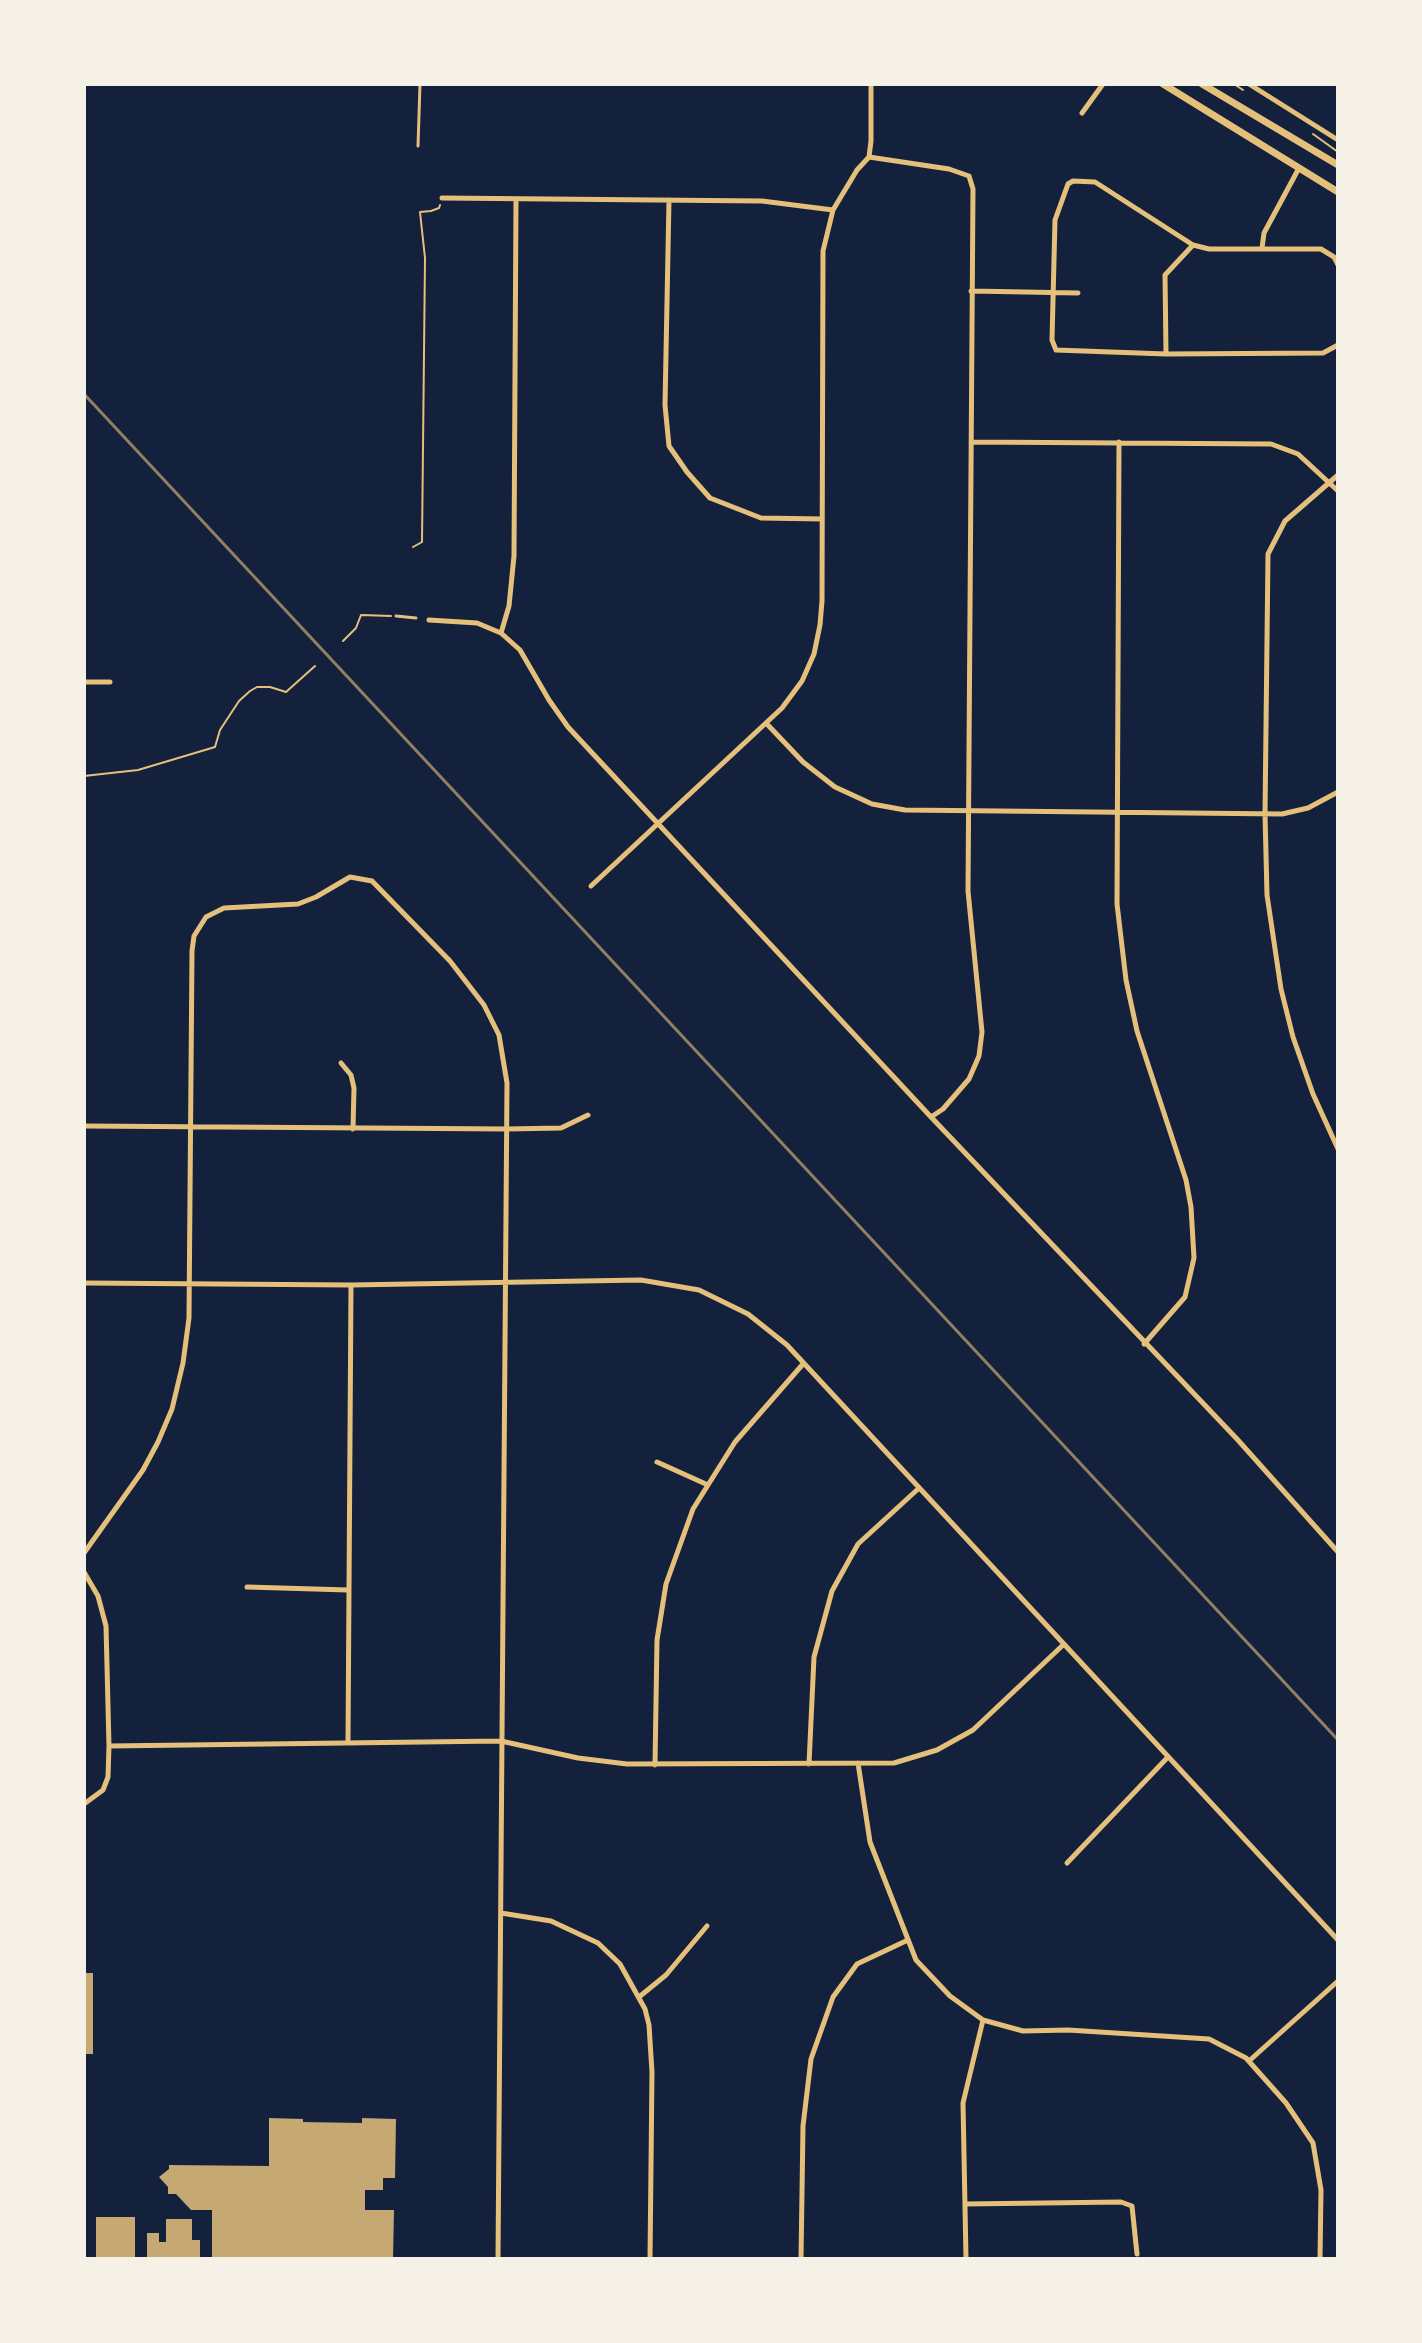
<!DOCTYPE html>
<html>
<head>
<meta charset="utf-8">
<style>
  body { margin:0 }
  #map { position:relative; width:1422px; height:2343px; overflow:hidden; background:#14213d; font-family:Jost,sans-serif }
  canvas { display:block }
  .frame { position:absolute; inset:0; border:86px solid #f6f1e7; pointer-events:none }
</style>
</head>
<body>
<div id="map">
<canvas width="1422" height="2343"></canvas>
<div class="frame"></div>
</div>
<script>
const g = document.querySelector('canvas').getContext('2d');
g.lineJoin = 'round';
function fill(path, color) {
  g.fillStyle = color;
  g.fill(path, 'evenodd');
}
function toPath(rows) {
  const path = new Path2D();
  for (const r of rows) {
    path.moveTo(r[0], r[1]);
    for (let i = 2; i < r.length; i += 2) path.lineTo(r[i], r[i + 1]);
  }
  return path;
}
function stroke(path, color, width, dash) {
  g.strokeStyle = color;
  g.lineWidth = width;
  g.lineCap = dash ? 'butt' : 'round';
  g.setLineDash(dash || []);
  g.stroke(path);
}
const building = toPath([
  [84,1973,93,1973,93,2054,84,2054],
  [269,2118,303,2119,303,2122,362,2123,362,2118,396,2119,395,2178,383,2178,383,2190,365,2190,365,2210,394,2210,393,2259,212,2259,212,2210,191,2210,176,2194,168,2194,168,2187,159,2177,169,2169,169,2165,269,2166],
  [96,2217,135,2217,135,2259,96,2259],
  [166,2219,192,2219,192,2240,200,2240,200,2259,147,2259,147,2233,159,2233,159,2242,166,2242]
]);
const path = toPath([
  [1234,84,1243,90],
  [1313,134,1338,152],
  [413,547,422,542,425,258,420,212,431,211,439,208,440,205],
  [343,641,356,628,361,615,391,616],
  [84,776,138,770,215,747,220,730,239,701,250,691,257,687,270,687,286,692,315,666]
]);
const service = toPath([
  [418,146,420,84],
  [396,616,416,618]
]);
const minor = toPath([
  [1249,84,1338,140],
  [1082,113,1103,84],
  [869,157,949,169,969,176,973,189,968,891,982,1032,979,1056,969,1079,943,1109,931,1117],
  [442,198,762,201,833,210],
  [669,200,665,405,669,446,687,472,710,498,761,518,822,519],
  [1262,248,1264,233,1299,168],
  [1338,265,1334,257,1321,249,1209,249,1193,245,1095,182,1073,181,1068,184,1055,220,1052,340,1056,350,1166,354,1323,353,1338,345],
  [971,291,1078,293],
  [1166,353,1165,275,1193,245],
  [971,442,1271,444,1298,454,1338,491],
  [1119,442,1117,904,1126,980,1137,1031,1186,1180,1191,1207,1194,1258,1185,1297,1144,1344],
  [1338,475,1285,521,1268,554,1265,814,1267,895,1281,989,1293,1037,1313,1094,1338,1149],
  [429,620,477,623,501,633,520,650,549,700,568,727,931,1117,1237,1439,1338,1552],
  [501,633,509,606,514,556,516,199],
  [84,682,110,682],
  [766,723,803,762,835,787,872,804,905,810,1282,814,1308,808,1338,792],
  [591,886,782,708,802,681,814,654,820,625,822,601,823,251,833,210,857,170,869,157,871,141,871,84],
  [341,1063,351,1075,354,1088,353,1129],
  [84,1126,507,1129,561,1128,588,1115],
  [84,1283,351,1285,641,1280,699,1290,748,1314,787,1345,1338,1940],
  [657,1462,708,1485],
  [84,1553,143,1470,158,1442,172,1409,183,1363,189,1318,192,951,194,936,206,917,224,908,298,904,316,897,350,877,372,881,450,961,484,1005,499,1035,507,1083,498,2259],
  [84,1572,98,1596,106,1626,109,1746,108,1777,103,1790,84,1804],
  [247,1587,348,1590],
  [348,1743,351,1285],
  [109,1746,501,1741,578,1758,627,1764,894,1763,937,1750,973,1730,1063,1645],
  [858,1763,870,1842,916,1960,950,1996,983,2020,1023,2031,1068,2030,1209,2039,1246,2058,1286,2103,1313,2143,1321,2190,1320,2259],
  [809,1764,814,1657,832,1591,858,1544,918,1489],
  [655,1765,657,1640,666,1584,693,1509,708,1485,735,1442,803,1364],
  [1067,1863,1168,1757],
  [501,1913,551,1921,598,1943,620,1964,645,2009,649,2025,652,2072,650,2259],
  [639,1997,666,1975,707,1926],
  [1249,2061,1338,1981],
  [965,2204,1121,2202,1132,2206,1137,2254],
  [801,2259,803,2126,811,2059,833,1997,857,1964,908,1940],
  [966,2259,963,2103,983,2020]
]);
const secondary = toPath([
  [1163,84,1338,192],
  [1202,84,1338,165]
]);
const rail = toPath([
  [84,394,1338,1740]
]);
fill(building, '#c6a872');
stroke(path, '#e5c07b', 2);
stroke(service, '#e5c07b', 3);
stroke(minor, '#e5c07b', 5);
stroke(secondary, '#e5c07b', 7);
stroke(rail, '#918062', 3);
</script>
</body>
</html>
